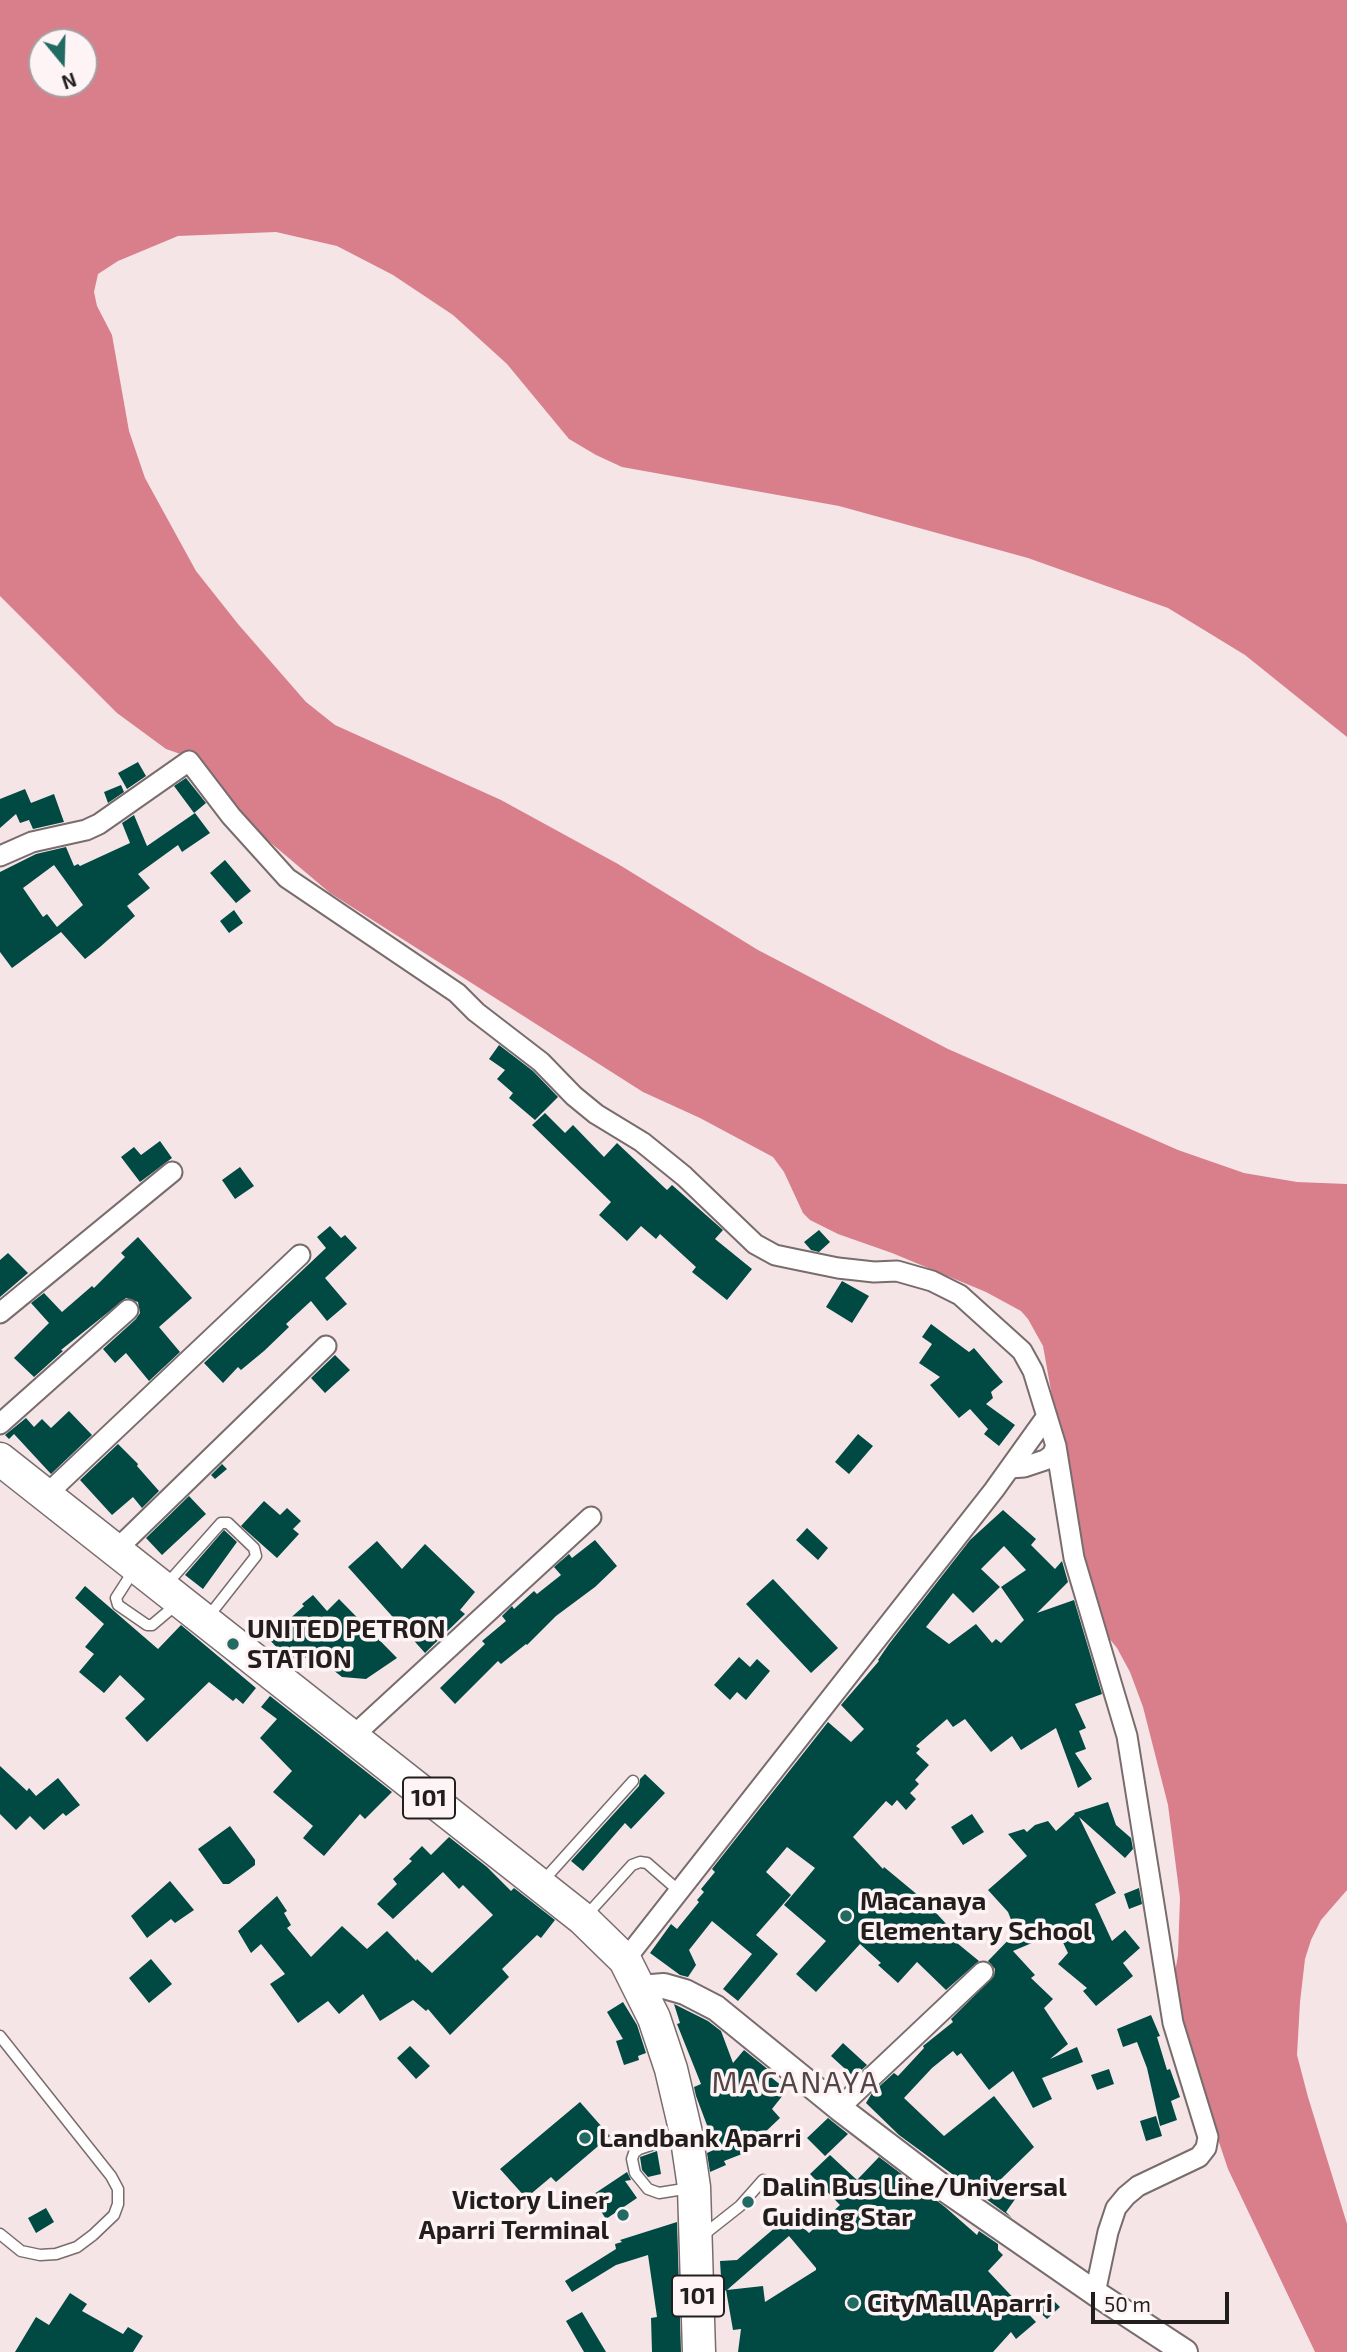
<!DOCTYPE html>
<html>
<head>
<meta charset="utf-8">
<style>
  body { margin:0 }
  #map { position:relative; width:1347px; height:2352px; overflow:hidden; background:#f5e5e7; font-family:"Exo 2",sans-serif }
  canvas { display:block }
  .north { position:absolute; left:28px; top:28px; width:70px; height:70px; box-sizing:border-box; background:#fef4f5; border:2px solid #a69e9f; border-radius:50%; rotate:161deg; font-size:19px; font-weight:700; line-height:28px; text-align:center; color:#231e1e }
  .north::after { content:''; display:block; margin:auto; width:24px; height:32px; background:#226b62; clip-path:polygon(50% 0,100% 100%,50% 72%,0 100%) }
  .scale { position:absolute; left:1091px; top:2292px; width:138px; height:32px; box-sizing:border-box; border:4px solid #231e1e; border-top:0; padding-left:9px; font-size:21px; line-height:24px; white-space:nowrap; color:#231e1e; -webkit-text-stroke:5px #fef4f5; paint-order:stroke }
</style>
</head>
<body>
<div id="map">
<canvas width="1347" height="2352"></canvas>
<div class="north">N</div>
<div class="scale">50 m</div>
</div>
<script>
const g = document.querySelector('canvas').getContext('2d');
g.lineJoin = 'round';
function fill(path, color) {
  g.fillStyle = color;
  g.fill(path, 'evenodd');
}
function toPath(rows) {
  const path = new Path2D();
  for (const r of rows) {
    path.moveTo(r[0], r[1]);
    for (let i = 2; i < r.length; i += 2) path.lineTo(r[i], r[i + 1]);
  }
  return path;
}
function stroke(path, color, width, dash) {
  g.strokeStyle = color;
  g.lineWidth = width;
  g.lineCap = dash ? 'butt' : 'round';
  g.setLineDash(dash || []);
  g.stroke(path);
}
function drawText(font, color, halo, rows, align = 'center') {
  g.font = font + ' "Exo 2",sans-serif';
  g.lineWidth = 7;
  g.setLineDash([]);
  g.textBaseline = 'middle';
  g.strokeStyle = halo;
  g.fillStyle = color;
  for (const [text, x, y, turn = 0] of rows) {
    g.save();
    g.translate(x, y);
    g.rotate((+turn || 0) * Math.PI / 180);
    g.textAlign = isNaN(turn) ? turn : align;
    if (halo) g.strokeText(text, 0, 0);
    g.fillText(text, 0, 0);
    g.restore();
  }
}
const water = toPath([
  [0,0,1347,0,1347,737,1245,655,1168,608,1028,558,839,506,622,467,596,455,569,439,507,364,453,315,393,275,337,246,276,232,178,236,118,261,98,274,94,292,97,306,112,335,129,431,145,478,196,571,238,624,306,702,335,725,501,800,618,864,758,950,948,1049,1178,1150,1244,1173,1297,1182,1347,1184,1347,1890,1321,1920,1311,1940,1305,1959,1300,2002,1297,2055,1308,2097,1347,2224,1347,2352,1315,2352,1228,2169,1182,2032,1172,1990,1178,1955,1180,1898,1168,1805,1143,1707,1130,1672,1117,1648,1104,1632,1081,1558,1043,1346,1028,1319,1021,1311,986,1292,892,1253,838,1234,810,1220,803,1213,784,1172,773,1157,700,1118,643,1092,330,893,258,832,189,757,166,749,117,713,0,596],
  [42,42,84,42,84,84,42,84]
]);
const building = toPath([
  [138,762,146,776,127,789,118,773],
  [186,778,206,803,194,813,174,786],
  [121,785,124,792,108,803,104,792],
  [25,789,31,803,54,794,64,822,33,829,29,820,20,823,16,814,0,828,0,799],
  [195,813,210,833,182,852,178,845,138,874,150,888,127,906,135,916,100,947,85,959,61,932,12,968,0,952,0,872,36,854,66,847,74,866,78,864,80,866,130,843,122,823,134,815,147,846],
  [54,865,83,905,57,927,47,914,43,917,23,888],
  [225,860,251,891,236,903,210,873],
  [234,910,243,923,229,933,220,921],
  [499,1045,533,1071,558,1097,535,1120,509,1098,513,1093,497,1079,505,1070,489,1059],
  [545,1113,565,1133,573,1125,604,1157,617,1143,667,1190,672,1185,723,1230,715,1239,752,1269,727,1300,692,1272,696,1267,660,1234,656,1239,641,1226,627,1241,599,1215,611,1202,532,1125],
  [160,1141,172,1158,140,1182,121,1157,134,1147,141,1155],
  [240,1167,254,1186,235,1199,222,1180],
  [330,1226,341,1238,345,1235,357,1248,325,1278,347,1304,327,1321,311,1301,286,1324,289,1327,264,1351,241,1370,238,1367,223,1383,204,1363,326,1248,317,1237],
  [819,1230,830,1242,819,1252,811,1250,804,1242],
  [138,1237,192,1298,159,1327,180,1352,149,1381,126,1353,115,1363,103,1349,136,1319,140,1313,138,1302,126,1298,61,1350,63,1351,34,1377,14,1358,49,1323,31,1303,44,1293,62,1312,92,1286,94,1288,125,1257,121,1253],
  [8,1253,28,1273,0,1297,0,1260],
  [842,1281,869,1296,852,1323,826,1307],
  [931,1324,969,1352,974,1348,1003,1382,991,1392,993,1398,986,1404,1015,1425,999,1446,984,1434,988,1429,970,1409,959,1418,930,1385,940,1377,919,1363,932,1344,922,1337],
  [335,1355,350,1370,325,1393,311,1378],
  [69,1411,92,1435,51,1474,14,1434,9,1439,5,1435,26,1418,34,1427,42,1419,51,1428],
  [858,1434,873,1446,849,1474,835,1462],
  [118,1444,138,1464,137,1466,159,1491,142,1508,133,1497,112,1515,80,1480],
  [222,1464,227,1469,215,1479,211,1475],
  [189,1496,206,1514,162,1555,146,1538],
  [264,1501,280,1515,287,1508,301,1521,293,1529,299,1534,277,1558,241,1526],
  [1003,1510,1036,1539,1031,1545,1055,1569,1062,1561,1068,1582,1037,1613,1074,1600,1102,1694,1075,1704,1086,1728,1079,1731,1086,1749,1075,1753,1092,1779,1078,1788,1056,1728,1021,1750,1012,1736,991,1752,965,1719,953,1727,947,1719,916,1746,920,1749,916,1753,929,1765,915,1780,919,1784,910,1793,916,1799,906,1810,897,1800,892,1806,886,1801,853,1837,883,1869,884,1867,925,1901,951,1929,946,1934,979,1961,946,1990,917,1962,898,1983,878,1965,881,1963,860,1944,816,1992,796,1974,826,1941,784,1905,815,1868,787,1847,766,1872,791,1895,756,1935,778,1954,738,2001,723,1989,752,1954,712,1921,689,1950,696,1965,688,1977,680,1975,650,1953,671,1924,677,1929,699,1902,697,1900,704,1892,701,1889,715,1872,712,1869,828,1722,851,1742,864,1729,841,1705,879,1661,878,1660,889,1644,970,1540],
  [1004,1546,1026,1570,1001,1587,1024,1620,1001,1643,996,1639,992,1643,976,1624,949,1644,926,1627,953,1593,973,1613,1000,1587,981,1569],
  [807,1528,828,1548,818,1560,796,1540],
  [224,1530,237,1542,203,1589,185,1575],
  [595,1540,617,1566,595,1587,556,1616,527,1645,526,1644,501,1664,498,1661,455,1704,440,1688,485,1644,482,1641,506,1621,502,1616,512,1606,514,1609,534,1591,537,1594,561,1575,554,1567,569,1554,572,1558],
  [377,1541,402,1569,425,1544,475,1592,460,1610,465,1614,425,1653,348,1567],
  [773,1579,838,1648,811,1673,746,1604],
  [85,1586,158,1649,181,1625,256,1688,243,1704,236,1698,233,1701,209,1682,147,1742,125,1718,145,1699,120,1675,104,1693,79,1672,94,1654,85,1647,104,1624,75,1598],
  [313,1595,327,1611,339,1599,397,1658,366,1679,342,1677,323,1662,319,1665,304,1657,294,1666,268,1638,304,1606,302,1604],
  [739,1657,750,1667,757,1659,770,1671,746,1700,737,1692,730,1700,714,1685],
  [270,1696,392,1792,365,1819,360,1814,324,1856,303,1838,313,1826,273,1792,292,1771,260,1738,277,1719,261,1707],
  [0,1766,27,1791,29,1788,36,1796,58,1778,80,1805,66,1816,63,1813,44,1830,30,1816,16,1830,0,1814],
  [645,1774,665,1793,631,1829,625,1823,583,1871,571,1861,639,1786,640,1779],
  [1108,1802,1116,1825,1131,1838,1133,1849,1125,1858,1079,1817,1116,1893,1095,1904,1112,1941,1125,1930,1140,1948,1123,1963,1133,1976,1096,2006,1083,1991,1087,1988,1058,1964,1068,1953,1058,1932,1013,1951,1035,1975,1031,1978,1053,1999,1044,2008,1068,2044,1050,2059,1077,2047,1083,2062,1042,2078,1052,2099,1033,2108,1013,2071,989,2090,961,2053,957,2056,953,2051,932,2068,904,2098,944,2136,994,2096,1034,2147,998,2182,1018,2195,1006,2212,1012,2218,899,2135,866,2103,872,2093,894,2073,898,2076,924,2048,923,2046,953,2022,951,2019,994,1976,995,1969,988,1961,1016,1932,1008,1912,988,1890,1027,1856,1008,1834,1024,1829,1027,1832,1035,1825,1048,1821,1056,1831,1075,1814,1074,1813],
  [972,1814,984,1832,963,1845,951,1827],
  [230,1826,255,1860,255,1865,229,1884,223,1884,198,1849],
  [449,1837,487,1867,511,1891,514,1888,555,1920,541,1938,537,1935,502,1969,509,1977,450,2035,428,2009,426,2011,413,2000,380,2021,363,1994,339,2014,328,2001,298,2023,270,1984,285,1974,261,1944,251,1953,238,1931,277,1896,287,1911,284,1913,291,1925,287,1928,311,1957,342,1926,367,1949,387,1931,416,1961,417,1959,432,1973,493,1915,463,1885,459,1889,443,1872,393,1919,377,1904,397,1884,393,1879,412,1861,409,1859,422,1846,431,1855],
  [170,1881,194,1910,175,1923,171,1919,147,1938,131,1916],
  [1139,1888,1142,1904,1129,1909,1124,1894],
  [151,1959,172,1984,149,2003,129,1978],
  [623,2002,637,2025,646,2053,638,2056,639,2060,624,2065,616,2041,623,2039,607,2012],
  [674,2004,708,2021,721,2031,733,2063,744,2050,775,2075,772,2078,787,2090,772,2109,780,2118,742,2154,724,2161,726,2165,710,2172,707,2153,716,2149,696,2096,694,2087,701,2084,677,2024,680,2023],
  [1151,2015,1160,2036,1157,2037,1167,2070,1170,2069,1180,2097,1171,2101,1177,2120,1160,2126,1147,2068,1137,2042,1123,2047,1117,2029],
  [843,2043,867,2065,854,2077,831,2056],
  [410,2046,430,2066,416,2079,397,2058],
  [1109,2069,1114,2084,1097,2090,1091,2075],
  [580,2102,610,2136,556,2182,551,2177,526,2198,500,2169],
  [1156,2116,1162,2136,1146,2141,1140,2121],
  [828,2118,848,2134,825,2156,807,2138],
  [657,2151,661,2174,648,2177,642,2170,640,2157],
  [830,2155,857,2180,879,2157,945,2207,977,2235,979,2231,998,2244,998,2250,1003,2255,988,2271,1036,2322,1016,2339,1011,2332,993,2352,738,2352,741,2329,733,2330,726,2290,722,2294,720,2261,737,2260,790,2215,809,2233,840,2205,810,2174],
  [789,2236,816,2268,816,2270,765,2302,763,2286,727,2290],
  [627,2172,631,2180,625,2181,637,2198,606,2219,591,2196],
  [46,2208,54,2222,36,2233,28,2218],
  [677,2222,681,2352,652,2352,651,2318,657,2317,648,2255,616,2265,572,2292,565,2281,616,2249,615,2244,622,2242,620,2240],
  [70,2293,87,2304,82,2311,123,2334,128,2327,143,2336,133,2352,15,2352,36,2317,49,2325],
  [1047,2294,1060,2307,1047,2319,1034,2307],
  [582,2312,606,2352,584,2352,566,2321]
]);
const service = toPath([
  [134,1570,116,1598,118,1605,147,1625,152,1625,177,1604],
  [166,1585,221,1523,228,1523,254,1548,256,1556,208,1617],
  [542,1882,633,1781],
  [585,1917,632,1865,640,1862,647,1863,679,1891],
  [0,2036,111,2176,118,2189,118,2204,114,2215,93,2235,77,2247,56,2254,40,2255,21,2251,0,2234],
  [681,2135,639,2149,634,2153,632,2159,635,2173,648,2189,659,2193,690,2188],
  [702,2236,740,2206,763,2180]
]);
const minor = toPath([
  [0,856,32,842,86,830,99,824,189,761,231,816,287,878,457,993,476,1012,541,1062,574,1096,596,1114,642,1142,684,1176,755,1244,775,1255,794,1259,838,1268,874,1272,897,1271,932,1281,960,1295,1022,1351,1033,1371,1056,1446,1074,1558,1127,1736,1173,2023,1208,2137,1206,2148,1199,2157,1138,2186,1126,2196,1116,2208,1108,2232,1095,2293],
  [0,1313,172,1172],
  [0,1424,128,1310],
  [1010,1468,1024,1467,1045,1460,1052,1455,1056,1446],
  [46,1495,300,1255],
  [116,1550,326,1346],
  [352,1737,591,1517],
  [625,1960,994,1490,1047,1416],
  [839,2108,983,1972]
]);
const tertiary = toPath([
  [639,1988,664,1986,685,1992,716,2008,839,2108,949,2192,1095,2293,1185,2352]
]);
const primary = toPath([
  [0,1459,583,1919,625,1960,654,2018,671,2069,686,2133,694,2187,699,2352]
]);
const markers = [
  [233,1644,7,"#226b62"],
  [846,1916,7,"#226b62"],
  [585,2138,7,"#226b62"],
  [748,2202,7,"#226b62"],
  [623,2215,7,"#226b62"],
  [853,2303,7,"#226b62"]
];
const shields = [
  [429,1798,52],
  [698,2296,52]
];
const shieldNames = [
  ["101",429,1798],
  ["101",698,2296]
];
const poiNames = [
  ["UNITED PETRON",247,1629],
  ["STATION",247,1659],
  ["Macanaya",860,1901],
  ["Elementary School",860,1931],
  ["Landbank Aparri",599,2138],
  ["Dalin Bus Line/Universal",762,2187],
  ["Guiding Star",762,2217],
  ["Victory Liner",609,2200,"right"],
  ["Aparri Terminal",609,2230,"right"],
  ["CityMall Aparri",867,2303]
];
const quarterNames = [
  ["MACANAYA",796,2083]
];
fill(water, '#d87f8b');
fill(building, '#004a43');
stroke(service, '#796c6d', 13);
stroke(minor, '#796c6d', 23);
stroke(tertiary, '#796c6d', 28);
stroke(primary, '#796c6d', 35);
stroke(service, '#fff', 10);
stroke(minor, '#fff', 19);
stroke(tertiary, '#fff', 24);
stroke(primary, '#fff', 32);
for (const [x, y, r, color] of markers) {
  const dot = new Path2D();
  dot.arc(x, y, r, 0, 2 * Math.PI);
  g.fillStyle = color;
  g.fill(dot);
  stroke(dot, '#fef4f5', 2.5);
}
for (const [x, y, w] of shields) {
  const box = new Path2D();
  box.roundRect(x - w / 2, y - 20.5, w, 41, 5);
  g.fillStyle = '#fef4f5';
  g.fill(box);
  stroke(box, '#231e1e', 2);
}
drawText('bold 24px', '#231e1e', null, shieldNames);
drawText('bold 26px', '#231e1e', '#fef4f5', poiNames, 'left');
g.letterSpacing = '2px';
drawText('30px', '#524647', '#fef4f5', quarterNames);
g.letterSpacing = '0px';
</script>
</body>
</html>
